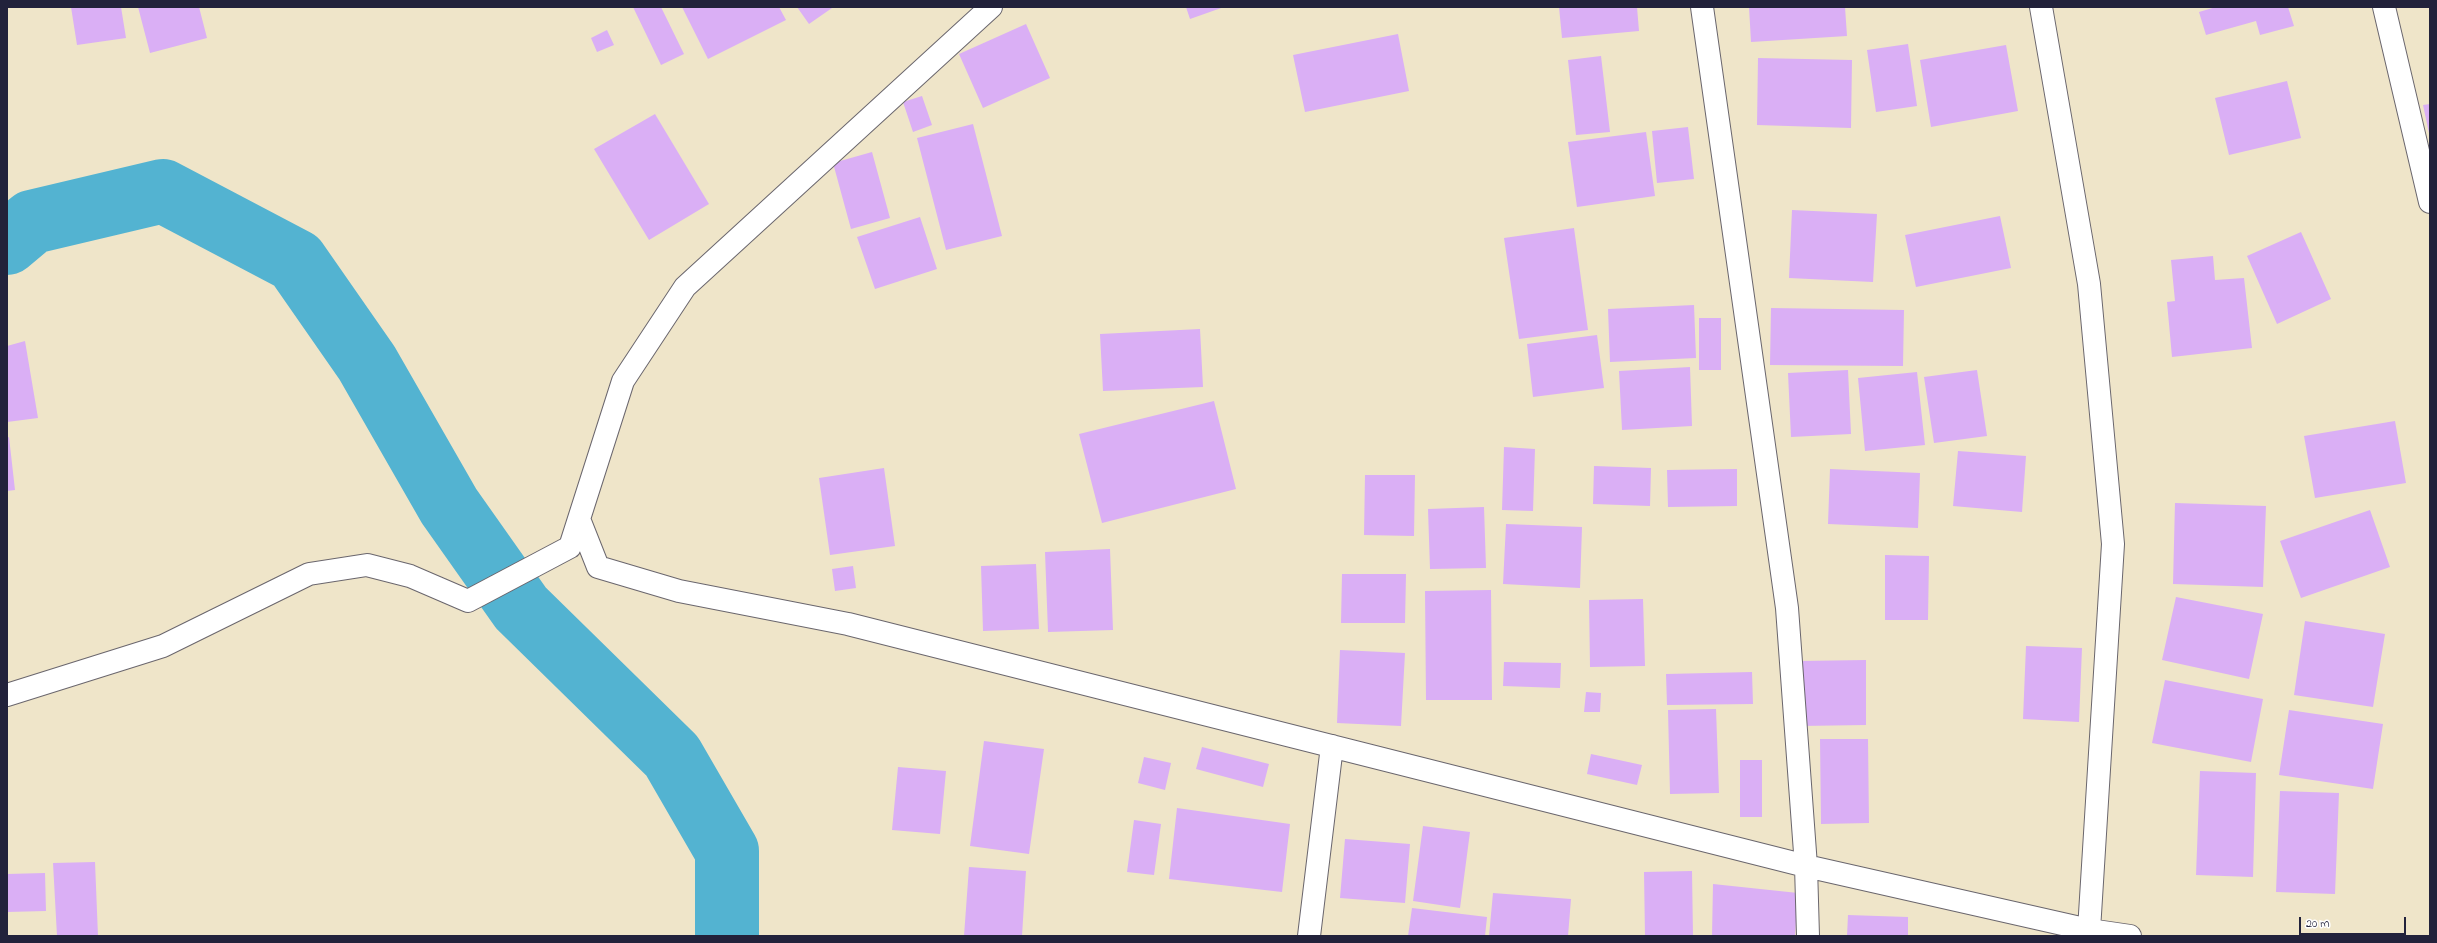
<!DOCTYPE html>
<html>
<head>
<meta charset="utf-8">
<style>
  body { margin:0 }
  #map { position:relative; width:2437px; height:943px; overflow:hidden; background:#efe5c9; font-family:"Indie Flower",sans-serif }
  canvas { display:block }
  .frame { position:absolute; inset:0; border:8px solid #22223b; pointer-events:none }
  .scale { position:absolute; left:2299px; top:917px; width:107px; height:18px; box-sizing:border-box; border:2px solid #22223b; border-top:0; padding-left:5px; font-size:12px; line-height:14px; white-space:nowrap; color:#22223b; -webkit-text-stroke:3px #fff; paint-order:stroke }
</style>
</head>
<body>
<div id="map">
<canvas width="2437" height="943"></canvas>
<div class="frame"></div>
<div class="scale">20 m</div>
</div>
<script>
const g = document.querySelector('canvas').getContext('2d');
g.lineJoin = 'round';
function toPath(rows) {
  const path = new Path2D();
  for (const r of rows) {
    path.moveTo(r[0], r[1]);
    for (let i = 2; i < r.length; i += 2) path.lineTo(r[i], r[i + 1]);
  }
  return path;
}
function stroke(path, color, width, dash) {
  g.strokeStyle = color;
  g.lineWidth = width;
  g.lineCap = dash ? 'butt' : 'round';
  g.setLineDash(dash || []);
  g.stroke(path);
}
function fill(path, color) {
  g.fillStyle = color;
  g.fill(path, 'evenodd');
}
const river = toPath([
  [7,243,32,222,163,191,296,261,367,363,449,506,521,608,672,756,727,851,727,936]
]);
const building = toPath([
  [71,7,121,7,126,38,77,45],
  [138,7,199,7,207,38,150,53],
  [633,7,661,7,684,54,661,65],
  [682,7,779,7,786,20,708,59],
  [797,7,831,7,832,8,809,24],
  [1186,7,1224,7,1190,19],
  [1559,7,1637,7,1639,31,1562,38],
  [1749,7,1845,7,1847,36,1751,42],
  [2216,7,2288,7,2294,26,2260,35,2256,21,2206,35,2199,12],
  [1026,24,1050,78,983,108,959,54],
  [607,30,614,45,597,52,591,38],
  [1398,34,1409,91,1305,112,1293,55],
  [1908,44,1917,106,1876,112,1867,50],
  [2006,45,2018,111,1931,127,1920,60],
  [1601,56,1610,132,1576,135,1568,60],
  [1758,58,1852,60,1851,128,1757,125],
  [2287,81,2301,138,2229,155,2215,98],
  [922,96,932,125,913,132,903,102],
  [2430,104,2430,133,2429,133,2423,105],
  [655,114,709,204,649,240,594,149],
  [973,124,1002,236,946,250,917,138],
  [1688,127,1694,179,1657,183,1652,131],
  [1646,132,1655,196,1577,207,1568,142],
  [872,152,890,218,851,229,833,163],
  [1792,210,1877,214,1873,282,1789,278],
  [2000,216,2011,268,1916,287,1905,235],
  [920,217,937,269,875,289,857,237],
  [1574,228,1588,330,1519,339,1504,238],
  [2301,232,2331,299,2277,324,2247,256],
  [2213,256,2215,280,2244,278,2252,348,2172,357,2167,302,2175,301,2171,260],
  [1694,305,1696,358,1610,362,1608,309],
  [1771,308,1904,310,1903,366,1770,365],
  [1699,318,1721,318,1721,370,1699,370],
  [1200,329,1203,387,1103,391,1100,334],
  [1597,335,1604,388,1533,397,1527,344],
  [25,341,38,418,7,422,7,346],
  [1690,367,1692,426,1622,430,1619,371],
  [1848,370,1851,434,1791,437,1788,373],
  [1977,370,1987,436,1934,443,1924,377],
  [1917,372,1925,445,1865,451,1858,378],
  [1214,401,1236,489,1102,523,1079,434],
  [2395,421,2406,483,2315,498,2304,436],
  [9,437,15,490,7,491,7,438],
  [1504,447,1535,449,1533,511,1502,510],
  [1958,451,2026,456,2022,512,1953,506],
  [1594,466,1651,468,1650,506,1593,504],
  [884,468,895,546,830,555,819,478],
  [1737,469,1737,506,1668,507,1667,470],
  [1830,469,1920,473,1918,528,1828,524],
  [1365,475,1415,475,1414,536,1364,535],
  [2175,503,2266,506,2263,587,2173,584],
  [1484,507,1486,568,1430,569,1428,509],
  [2370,510,2390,567,2301,598,2280,541],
  [1506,524,1582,527,1580,588,1503,584],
  [1110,549,1113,630,1048,632,1045,552],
  [1885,555,1929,556,1928,620,1885,620],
  [1036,564,1039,629,983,631,981,566],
  [853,566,856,588,835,591,832,569],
  [1342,574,1406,574,1405,623,1341,623],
  [1491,590,1492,700,1426,700,1425,591],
  [2176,597,2263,614,2249,679,2162,660],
  [1643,599,1645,666,1590,667,1589,600],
  [2305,621,2385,634,2373,707,2294,695],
  [2026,646,2082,648,2079,722,2023,719],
  [1340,650,1405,653,1401,726,1337,723],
  [1866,660,1866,725,1800,726,1799,661],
  [1504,662,1561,663,1560,688,1503,686],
  [1752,672,1753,704,1667,705,1666,674],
  [2165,680,2263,699,2251,762,2152,743],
  [1586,692,1601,693,1600,712,1584,712],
  [1716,709,1719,793,1670,794,1668,710],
  [2289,710,2383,724,2373,789,2279,775],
  [1820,739,1868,739,1869,823,1821,824],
  [984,741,1044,749,1029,854,970,846],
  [1202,747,1269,764,1263,787,1196,769],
  [1591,754,1642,765,1637,785,1587,774],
  [1144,757,1171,763,1165,790,1138,783],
  [1740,760,1762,760,1762,817,1740,817],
  [898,767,946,771,940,834,892,830],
  [2200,771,2256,773,2253,877,2196,875],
  [2280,791,2339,793,2335,894,2276,892],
  [1177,808,1290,824,1282,892,1169,879],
  [1134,820,1161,824,1154,875,1127,872],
  [1423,826,1470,832,1460,908,1413,901],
  [1345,839,1410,844,1405,903,1340,898],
  [95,862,98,936,57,936,53,863],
  [969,867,1026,871,1022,936,964,936],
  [1692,871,1693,936,1645,936,1644,872],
  [45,873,46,911,7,912,7,874],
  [1713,884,1798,893,1795,936,1712,936],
  [1493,893,1571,899,1568,936,1489,936],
  [1412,908,1487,917,1485,936,1408,936],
  [1848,915,1908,917,1908,936,1847,936]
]);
const minor = toPath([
  [1702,7,1787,608,1806,866,1808,936],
  [2041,7,2089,284,2113,544,2089,930],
  [2384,7,2430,202],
  [579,519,598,567,679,591,848,624,1806,866,2089,930,2130,936],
  [7,695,163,646,309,574,367,565,410,576,468,601,570,547,623,381,685,287,991,7],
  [1309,936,1332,746]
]);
stroke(river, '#53b3d1', 64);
fill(building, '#daaff5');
stroke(minor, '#6a666d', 24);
stroke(minor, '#fff', 22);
</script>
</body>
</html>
